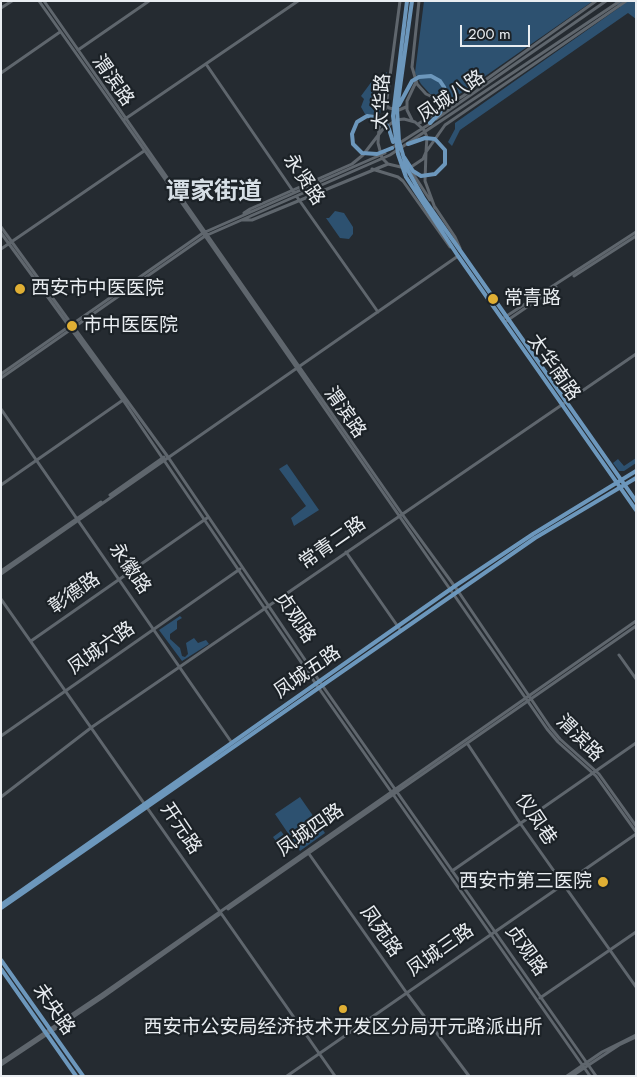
<!DOCTYPE html>
<html>
<head>
<meta charset="utf-8">
<style>
  body { margin:0 }
  #map { position:relative; width:637px; height:1077px; overflow:hidden; background:#252b31; font-family:Jost,sans-serif }
  canvas { display:block }
  .frame { position:absolute; inset:0; border:2px solid #e9edf1; pointer-events:none }
  .scale { position:absolute; left:460px; top:25px; width:70px; height:22px; box-sizing:border-box; border:2px solid #e9edf1; border-top:0; padding-left:6px; font-size:15px; line-height:18px; white-space:nowrap; color:#e9edf1; -webkit-text-stroke:4px #1c2227; paint-order:stroke }
</style>
</head>
<body>
<div id="map">
<canvas width="637" height="1077"></canvas>
<div class="frame"></div>
<div class="scale">200 m</div>
</div>
<script>
const g = document.querySelector('canvas').getContext('2d');
g.lineJoin = 'round';
function fill(path, color) {
  g.fillStyle = color;
  g.fill(path, 'evenodd');
}
function toPath(rows) {
  const path = new Path2D();
  for (const r of rows) {
    path.moveTo(r[0], r[1]);
    for (let i = 2; i < r.length; i += 2) path.lineTo(r[i], r[i + 1]);
  }
  return path;
}
function stroke(path, color, width, dash) {
  g.strokeStyle = color;
  g.lineWidth = width;
  g.lineCap = dash ? 'butt' : 'round';
  g.setLineDash(dash || []);
  g.stroke(path);
}
function drawText(font, color, halo, rows, align = 'center') {
  g.font = font + ' Jost,"Noto Sans SC",sans-serif';
  g.lineWidth = 4.5;
  g.setLineDash([]);
  g.textBaseline = 'middle';
  g.strokeStyle = halo;
  g.fillStyle = color;
  for (const [text, x, y, turn = 0] of rows) {
    g.save();
    g.translate(x, y);
    g.rotate((+turn || 0) * Math.PI / 180);
    g.textAlign = isNaN(turn) ? turn : align;
    if (halo) g.strokeText(text, 0, 0);
    g.fillText(text, 0, 0);
    g.restore();
  }
}
const green = toPath([
  [424,1,593,1,451,100,450,97,430,94,421,84,415,73],
  [613,1,636,1,636,19,628,13,460,130,452,146,448,142,455,129,455,123,620,7],
  [387,72,380,114,365,114,361,107,364,99,361,96,375,77,377,79],
  [335,211,344,213,353,227,353,234,349,239,340,238,326,218,329,218],
  [636,458,636,463,624,471,619,471,613,463,618,459,624,466],
  [287,464,319,510,294,526,291,518,306,506,279,469],
  [180,616,182,618,177,621,177,629,170,634,170,639,180,648,182,656,185,657,188,654,186,643,194,638,198,643,206,640,209,644,182,661,159,630],
  [300,797,325,833,300,851,275,814],
  [281,831,293,848,285,854,273,837]
]);
const secondary = toPath([
  [39,1,203,233,547,729,558,742,596,776,636,832],
  [44,1,402,514,458,591,550,727,560,739,599,774,636,826],
  [400,1,385,114,379,128,378,143,382,158,388,164,405,168],
  [419,1,412,67,417,84,426,94,439,100,450,100,458,97],
  [1,8,12,1],
  [78,50,149,1],
  [206,64,293,191],
  [1,73,60,32],
  [386,104,389,108,399,110,406,107],
  [125,119,298,1],
  [436,119,606,1],
  [412,120,407,110,407,101,416,82],
  [418,124,463,96,596,1],
  [390,149,431,123],
  [372,169,398,177,403,181,450,247],
  [410,169,430,200],
  [297,197,378,312],
  [435,207,455,237,460,248],
  [435,208,425,181,426,152,445,125,626,1],
  [244,213,250,209,352,164,363,155,383,129,396,120,404,119,415,122,424,130,427,137,426,152,423,159,411,167],
  [243,220,252,220,388,164],
  [1,227,168,457,322,685,596,1076],
  [1,233,123,400,318,687,590,1076],
  [1,249,144,151],
  [574,276,636,236],
  [502,319,636,232],
  [505,322,556,287],
  [1,374,203,233,385,153],
  [1,378,205,236,390,155,620,1],
  [1,409,232,743],
  [1,485,123,400],
  [110,495,164,457],
  [346,552,401,631],
  [1,571,101,502],
  [1,574,458,256],
  [1,599,335,1076],
  [31,641,207,518],
  [619,655,636,679],
  [1,736,240,569],
  [467,743,520,823,636,987],
  [1,797,92,727,636,354],
  [307,851,406,992,469,1076],
  [452,871,636,743],
  [228,909,636,626],
  [540,998,636,932],
  [1,1062,101,995,636,621],
  [1,1065,103,997,220,914],
  [287,1076,636,834],
  [567,1076,602,1052,636,1035],
  [572,1076,619,1045,636,1037]
]);
const primary = toPath([
  [407,1,393,116,398,154,406,177,458,256,636,510],
  [412,1,397,109,399,141,407,169,424,199,636,501],
  [399,105,412,81,419,77,431,76,440,81,444,87,447,98,440,113,430,123],
  [392,148,377,154,362,153,353,144,352,134,357,122,367,116,378,117,384,121,389,129,393,142],
  [404,157,413,171,421,176,435,174,445,164,445,150,435,139,425,138,408,144],
  [1,905,455,586,533,534,636,471],
  [1,908,535,538,636,478],
  [1,960,83,1076],
  [1,969,76,1076]
]);
const markers = [
  [20,289,6,"#e0af34"],
  [493,299,6,"#e0af34"],
  [72,326,6,"#e0af34"],
  [603,882,6,"#e0af34"],
  [343,1009,5,"#e0af34"]
];
const streetNames = [
  ["渭滨路",112,81,55],
  ["凤城八路",452,97,-34],
  ["太华路",383,102,-87],
  ["永贤路",303,180,56],
  ["太华南路",553,368,55],
  ["渭滨路",344,413,55],
  ["常青二路",333,544,-35],
  ["永徽路",129,569,55],
  ["彰德路",75,594,-35],
  ["贞观路",294,618,56],
  ["凤城六路",102,649,-35],
  ["凤城五路",308,673,-35],
  ["渭滨路",579,739,45],
  ["仪凤巷",535,820,56],
  ["开元路",180,829,56],
  ["凤城四路",311,831,-35],
  ["凤苑路",380,932,55],
  ["凤城三路",441,951,-35],
  ["贞观路",525,951,55],
  ["未央路",53,1010,55]
];
const poiNames = [
  ["西安市中医医院",31,289],
  ["常青路",504,299],
  ["市中医医院",83,326],
  ["西安市第三医院",592,882,"right"],
  ["西安市公安局经济技术开发区分局开元路派出所",343,1028,"center"]
];
const districtNames = [
  ["谭家街道",214,193]
];
fill(green, '#2d5170');
stroke(secondary, '#5f666d', 3);
stroke(primary, '#6c97bc', 4);
for (const [x, y, r, color] of markers) {
  const dot = new Path2D();
  dot.arc(x, y, r, 0, 2 * Math.PI);
  g.fillStyle = color;
  g.fill(dot);
  stroke(dot, '#1c2227', 2);
}
drawText('19px', '#e9edf1', '#1c2227', streetNames);
drawText('19px', '#e9edf1', '#1c2227', poiNames, 'left');
drawText('bold 24px', '#d7dfe6', '#1c2227', districtNames);
</script>
</body>
</html>
